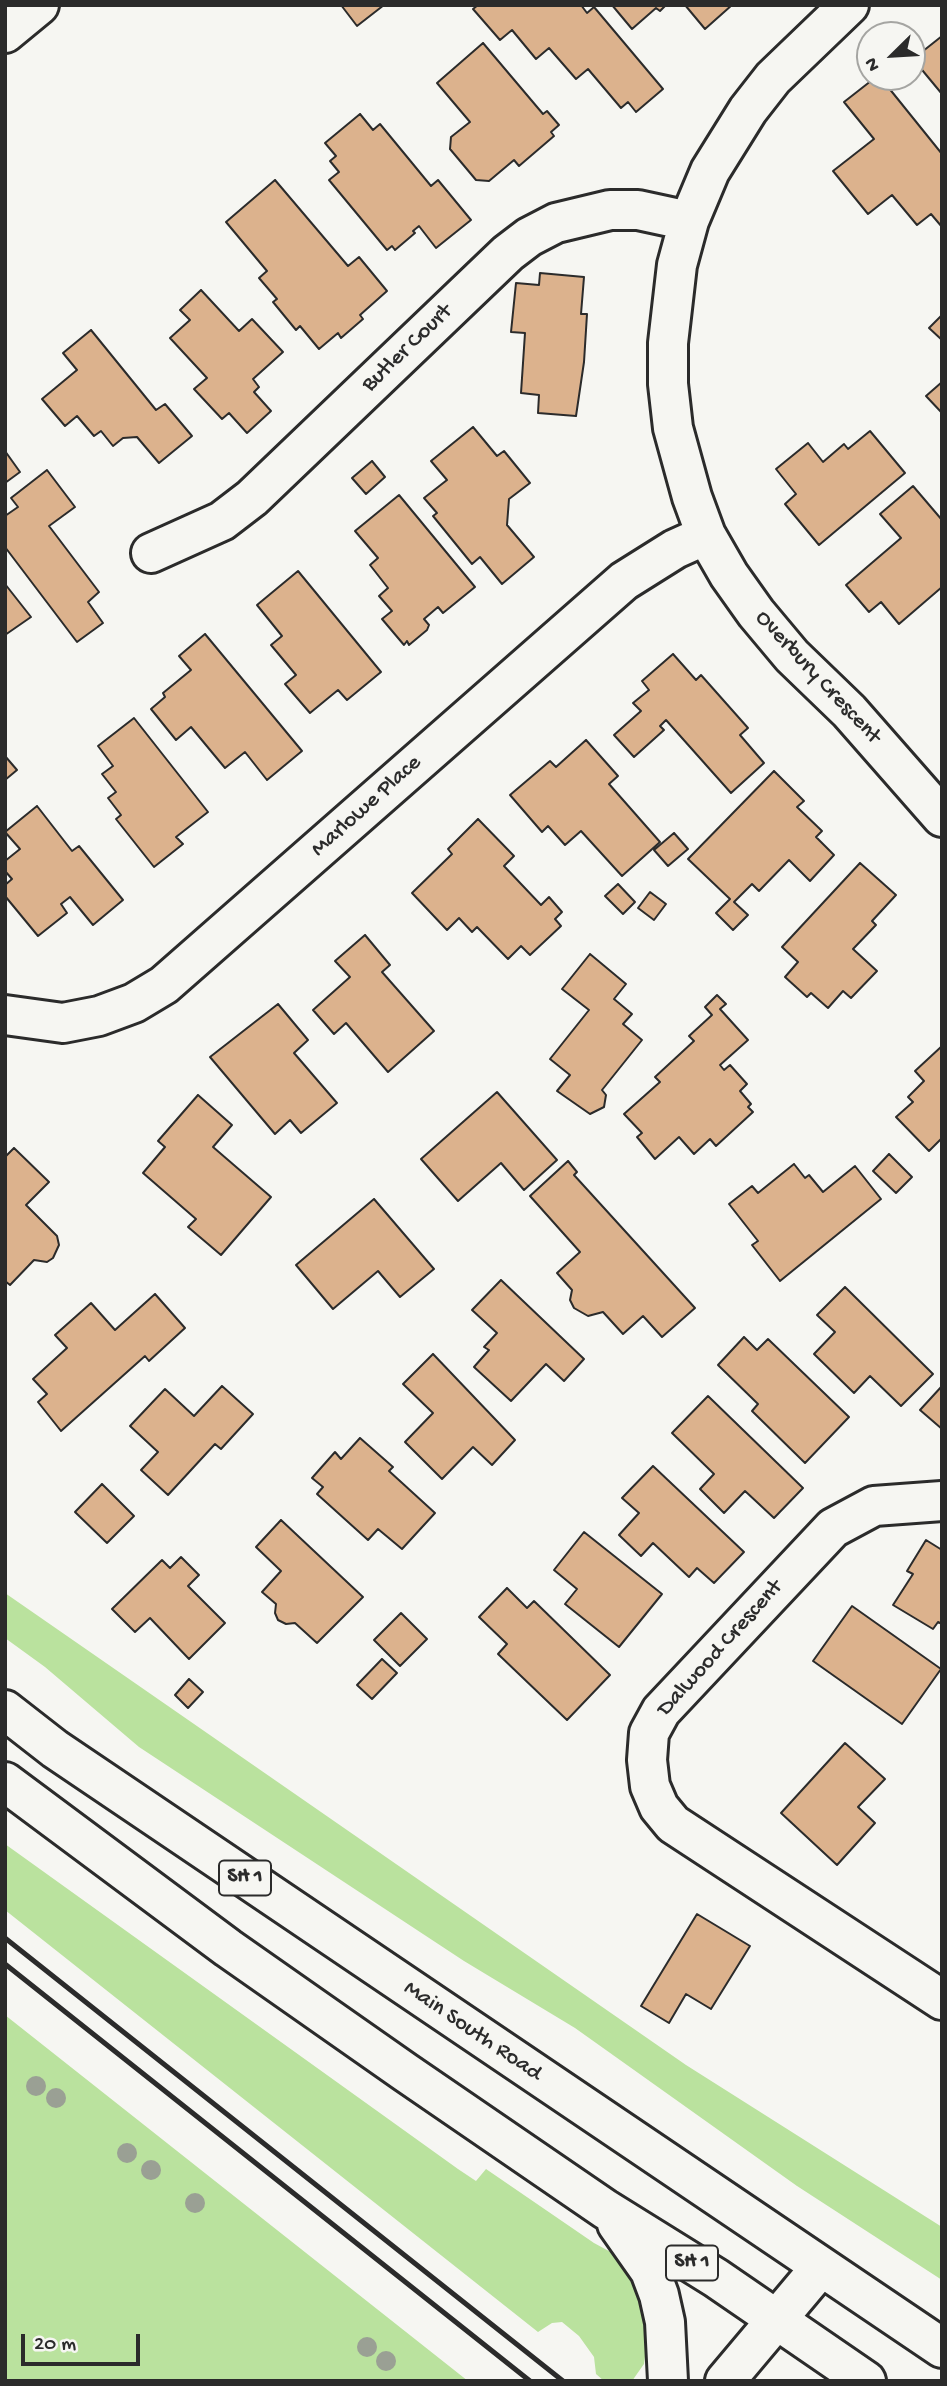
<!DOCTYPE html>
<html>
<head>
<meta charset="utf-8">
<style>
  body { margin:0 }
  #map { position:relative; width:947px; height:2386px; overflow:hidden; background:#f6f6f2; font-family:"Gochi Hand",sans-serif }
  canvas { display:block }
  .frame { position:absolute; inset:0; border:7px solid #2b2b2b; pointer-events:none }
  .north { position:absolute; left:856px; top:21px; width:70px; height:70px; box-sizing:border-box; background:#f6f6f2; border:2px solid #a5a5a2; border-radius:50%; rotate:246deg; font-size:19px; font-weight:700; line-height:28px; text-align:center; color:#2b2b2b }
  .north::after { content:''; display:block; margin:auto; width:24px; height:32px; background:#2b2b2b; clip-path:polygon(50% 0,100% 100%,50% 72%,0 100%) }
  .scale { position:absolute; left:21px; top:2334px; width:119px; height:32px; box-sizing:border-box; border:4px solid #2b2b2b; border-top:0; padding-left:9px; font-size:21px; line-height:24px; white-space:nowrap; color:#2b2b2b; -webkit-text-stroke:5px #f6f6f2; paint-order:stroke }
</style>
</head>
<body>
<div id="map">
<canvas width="947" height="2386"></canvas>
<div class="frame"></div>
<div class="north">N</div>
<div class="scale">20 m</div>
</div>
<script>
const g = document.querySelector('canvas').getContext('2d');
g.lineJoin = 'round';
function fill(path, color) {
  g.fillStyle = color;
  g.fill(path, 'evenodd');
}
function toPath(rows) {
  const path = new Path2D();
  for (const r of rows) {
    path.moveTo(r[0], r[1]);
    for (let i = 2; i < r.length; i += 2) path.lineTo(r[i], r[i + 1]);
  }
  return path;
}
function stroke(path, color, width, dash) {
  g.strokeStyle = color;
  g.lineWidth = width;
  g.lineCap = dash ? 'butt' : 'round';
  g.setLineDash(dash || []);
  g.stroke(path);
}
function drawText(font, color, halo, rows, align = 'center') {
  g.font = font + ' "Gochi Hand",sans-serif';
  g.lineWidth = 7;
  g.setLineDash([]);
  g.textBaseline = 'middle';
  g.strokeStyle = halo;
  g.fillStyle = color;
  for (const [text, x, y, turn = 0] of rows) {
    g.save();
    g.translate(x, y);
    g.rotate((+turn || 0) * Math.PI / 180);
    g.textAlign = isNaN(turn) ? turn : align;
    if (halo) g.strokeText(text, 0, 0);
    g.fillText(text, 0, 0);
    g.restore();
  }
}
const green = toPath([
  [5,1593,686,2065,942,2227,942,2280,797,2186,575,2028,464,1961,139,1747,45,1667,5,1638],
  [5,1844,458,2169,476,2181,486,2169,594,2243,618,2256,632,2276,646,2312,649,2328,644,2364,632,2381,604,2381,596,2374,594,2357,579,2336,562,2322,552,2323,538,2332,5,1910],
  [5,2015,468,2381,5,2381]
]);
const building = toPath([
  [341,5,384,5,357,26,341,5],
  [478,5,581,5,587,13,594,7,663,89,636,112,628,102,621,108,588,69,576,79,549,48,536,59,512,30,500,40,473,9,478,5],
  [612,5,666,5,660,11,656,8,632,29,612,5],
  [685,5,732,5,705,29,685,5],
  [942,36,942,94,913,59,942,36],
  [483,43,543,114,547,111,559,125,551,132,554,136,519,166,514,160,489,181,476,180,450,149,451,137,470,122,437,83,483,43],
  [876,77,880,77,942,154,942,227,931,214,917,225,892,195,868,214,833,171,874,139,844,102,876,77],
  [360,114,373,130,380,124,431,186,438,180,471,220,436,248,419,226,413,231,415,233,395,250,392,246,387,250,329,180,339,172,330,161,336,156,325,143,360,114],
  [275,180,348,266,359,257,387,291,360,315,363,319,341,338,338,333,319,349,300,326,296,330,273,302,277,299,259,278,267,271,226,222,275,180],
  [540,273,584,277,581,314,587,314,584,362,576,416,538,413,539,395,521,393,525,333,511,332,516,283,539,285,540,273],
  [201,290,239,331,252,319,283,352,253,379,259,387,254,392,271,411,247,433,229,413,222,419,194,389,207,378,170,338,190,320,180,310,201,290],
  [942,315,942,340,929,328,942,315],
  [91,330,156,410,165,404,192,436,159,463,137,437,123,438,113,446,101,431,94,436,77,416,65,426,42,399,77,370,63,353,91,330],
  [942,382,942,413,926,396,942,382],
  [473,427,497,456,504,451,530,483,509,499,507,525,534,557,502,584,480,557,472,564,433,516,437,513,424,498,447,480,431,461,473,427],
  [870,431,905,473,819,545,785,504,796,494,776,469,808,443,823,462,844,444,848,449,870,431],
  [5,451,20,472,5,483,5,451],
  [372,461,385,477,366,494,352,478,372,461],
  [47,470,75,507,49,526,99,592,88,602,103,623,77,642,5,547,5,516,18,507,11,498,47,470],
  [913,486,942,520,942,587,899,624,881,602,869,612,846,585,901,538,880,514,913,486],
  [399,495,475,587,443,613,438,607,424,619,429,625,427,630,409,645,407,641,404,645,382,619,392,611,379,596,388,588,370,565,378,558,355,531,399,495],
  [298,571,381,672,347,700,338,690,310,713,285,684,296,675,271,645,282,636,257,605,298,571],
  [5,584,31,617,5,635,5,584],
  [205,634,302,751,267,780,245,752,225,768,191,727,176,740,151,709,165,697,163,693,191,670,179,656,205,634],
  [673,654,696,680,701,675,748,728,740,735,764,763,731,793,666,720,660,726,664,730,634,757,614,735,641,711,633,703,649,690,642,681,673,654],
  [134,718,208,812,176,837,183,844,154,867,116,819,121,815,108,798,116,792,102,774,113,766,98,746,134,718],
  [586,740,618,776,609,784,660,842,622,876,581,831,565,845,548,826,542,832,510,795,550,761,556,767,586,740],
  [5,756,17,770,5,780,5,756],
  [774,771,804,801,797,807,822,831,816,837,834,855,810,881,789,860,759,891,752,884,734,902,748,915,733,930,716,913,730,899,688,859,774,771],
  [37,806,72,851,79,846,123,900,93,925,70,897,61,904,67,913,38,936,5,896,5,885,12,879,5,871,5,861,20,849,5,832,37,806],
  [478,819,514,856,504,866,541,905,549,897,562,912,555,919,561,926,530,955,521,946,508,959,477,927,472,932,459,918,447,930,412,893,452,854,448,849,478,819],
  [674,833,688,849,668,866,654,850,674,833],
  [860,863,896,895,872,921,876,925,853,949,877,971,851,998,843,991,828,1008,811,993,807,997,785,977,798,962,782,947,860,863],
  [618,884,635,902,623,914,605,896,618,884],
  [650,892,666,904,654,920,638,908,650,892],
  [365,935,390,965,382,972,434,1031,388,1072,346,1023,334,1034,313,1010,350,977,335,961,365,935],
  [590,954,626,984,614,999,632,1014,623,1024,642,1040,602,1090,606,1095,604,1107,590,1114,557,1091,570,1075,550,1059,589,1010,562,989,590,954],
  [717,995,726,1004,720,1009,748,1040,720,1065,724,1070,730,1065,747,1084,740,1091,751,1104,748,1107,753,1112,716,1146,710,1139,694,1154,679,1137,655,1159,637,1137,642,1133,624,1114,660,1082,655,1077,694,1041,689,1036,712,1015,705,1007,717,995],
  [278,1004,308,1040,294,1053,337,1103,301,1133,290,1120,275,1134,210,1057,278,1004],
  [942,1046,942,1138,929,1151,896,1117,913,1102,908,1097,924,1081,915,1071,942,1046],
  [497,1092,557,1160,524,1190,501,1163,458,1201,421,1159,497,1092],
  [198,1095,232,1125,213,1147,271,1197,221,1255,188,1227,196,1219,143,1173,165,1147,158,1141,198,1095],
  [14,1148,49,1182,26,1205,57,1236,59,1245,53,1258,47,1262,34,1260,10,1285,5,1281,5,1157,14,1148],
  [889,1154,912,1177,896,1193,873,1171,889,1154],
  [568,1161,577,1172,574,1175,695,1308,662,1337,643,1316,623,1334,603,1312,588,1316,574,1308,570,1300,572,1290,557,1273,580,1252,530,1196,568,1161],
  [794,1164,805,1178,809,1175,823,1192,855,1166,881,1199,780,1281,752,1245,758,1241,729,1204,752,1186,758,1193,794,1164],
  [374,1199,434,1269,400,1297,378,1271,333,1309,296,1265,374,1199],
  [501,1280,584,1359,564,1381,546,1364,511,1401,474,1367,489,1350,484,1347,497,1333,472,1310,501,1280],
  [845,1287,933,1374,901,1406,870,1376,854,1393,814,1354,835,1332,817,1315,845,1287],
  [155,1294,185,1328,149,1361,145,1356,61,1431,38,1402,47,1394,33,1379,67,1348,55,1335,91,1303,115,1330,155,1294],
  [744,1337,757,1350,768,1339,849,1417,805,1463,752,1411,758,1404,718,1365,744,1337],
  [433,1354,515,1440,492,1465,473,1447,442,1479,405,1442,433,1413,403,1384,433,1354],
  [222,1386,253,1414,221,1449,215,1444,168,1495,141,1470,158,1452,130,1426,165,1389,194,1416,222,1386],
  [942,1386,942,1429,920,1410,942,1386],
  [708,1396,803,1488,774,1518,745,1491,724,1513,700,1489,714,1474,672,1433,708,1396],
  [360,1438,393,1467,389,1471,435,1513,402,1549,378,1529,368,1540,317,1494,323,1487,312,1478,335,1452,341,1459,360,1438],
  [653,1466,744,1552,714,1583,697,1568,689,1577,653,1543,641,1556,619,1535,639,1513,622,1498,653,1466],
  [102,1484,134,1516,107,1543,75,1512,102,1484],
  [281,1520,363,1597,317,1643,295,1623,286,1624,278,1620,275,1613,276,1604,262,1592,281,1571,256,1547,281,1520],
  [584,1532,662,1594,619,1647,565,1604,577,1589,554,1570,584,1532],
  [926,1540,942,1550,942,1624,938,1622,933,1629,893,1605,913,1574,907,1571,926,1540],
  [181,1557,199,1575,188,1586,225,1623,189,1659,150,1618,135,1632,112,1609,162,1560,170,1568,181,1557],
  [507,1588,527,1608,534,1601,610,1675,567,1720,498,1654,507,1644,479,1617,507,1588],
  [852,1606,941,1669,902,1724,813,1661,852,1606],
  [401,1613,427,1639,400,1666,374,1640,401,1613],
  [382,1659,397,1673,372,1699,357,1685,382,1659],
  [189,1679,203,1692,188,1708,175,1695,189,1679],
  [845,1743,885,1779,858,1807,875,1823,837,1865,781,1813,845,1743],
  [697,1914,750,1946,711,2009,686,1994,669,2023,641,2006,697,1914]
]);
const minor = toPath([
  [849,5,773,78,748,110,710,171,689,221,677,265,668,343,668,384,673,428,692,497,706,535,729,575,756,613,792,656,849,711,942,817],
  [5,33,39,5],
  [151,553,222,521,252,498,508,253,529,237,556,223,610,210,638,210,689,221],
  [5,1015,63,1023,99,1016,134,1003,164,985,624,581,675,549,706,535],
  [942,1501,874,1506,833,1528,661,1711,649,1733,647,1760,650,1786,659,1807,673,1824,942,2000]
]);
const major = toPath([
  [725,2381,820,2268]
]);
const highway = toPath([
  [5,1710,55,1749,942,2348],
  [5,1782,228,1948,405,2072,605,2209,716,2278,866,2381],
  [617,2224,650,2271,659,2295,665,2322,668,2381]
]);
const rail = toPath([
  [5,1938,563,2381],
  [5,1964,530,2381]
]);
const trees = [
  [36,2086],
  [56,2098],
  [127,2153],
  [151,2170],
  [195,2203],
  [367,2347],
  [386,2361]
];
const shields = [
  [245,1878,52],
  [692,2263,52]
];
const shieldNames = [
  ["SH 1",245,1878],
  ["SH 1",692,2263]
];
const streetNames = [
  ["Butler Court",408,349,-44],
  ["Overbury Crescent",817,678,47],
  ["Marlowe Place",367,807,-42],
  ["Dalwood Crescent",721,1649,-48],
  ["Main South Road",472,2032,34]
];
fill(green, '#bae29e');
fill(building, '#dcb28d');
stroke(building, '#2b2b2b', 2);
stroke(minor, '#2b2b2b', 44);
stroke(major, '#2b2b2b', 44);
stroke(highway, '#2b2b2b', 44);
stroke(minor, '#f6f6f2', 38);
stroke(major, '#f6f6f2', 38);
stroke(highway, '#f6f6f2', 38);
stroke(rail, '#2b2b2b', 5);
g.fillStyle = '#9aa094';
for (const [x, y] of trees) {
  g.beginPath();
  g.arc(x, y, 10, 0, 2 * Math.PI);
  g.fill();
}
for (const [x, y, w] of shields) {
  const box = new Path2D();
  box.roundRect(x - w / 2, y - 17.5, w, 35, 5);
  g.fillStyle = '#f6f6f2';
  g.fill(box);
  stroke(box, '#2b2b2b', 2);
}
drawText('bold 21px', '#2b2b2b', null, shieldNames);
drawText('23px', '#2b2b2b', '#f6f6f2', streetNames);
</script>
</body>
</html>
